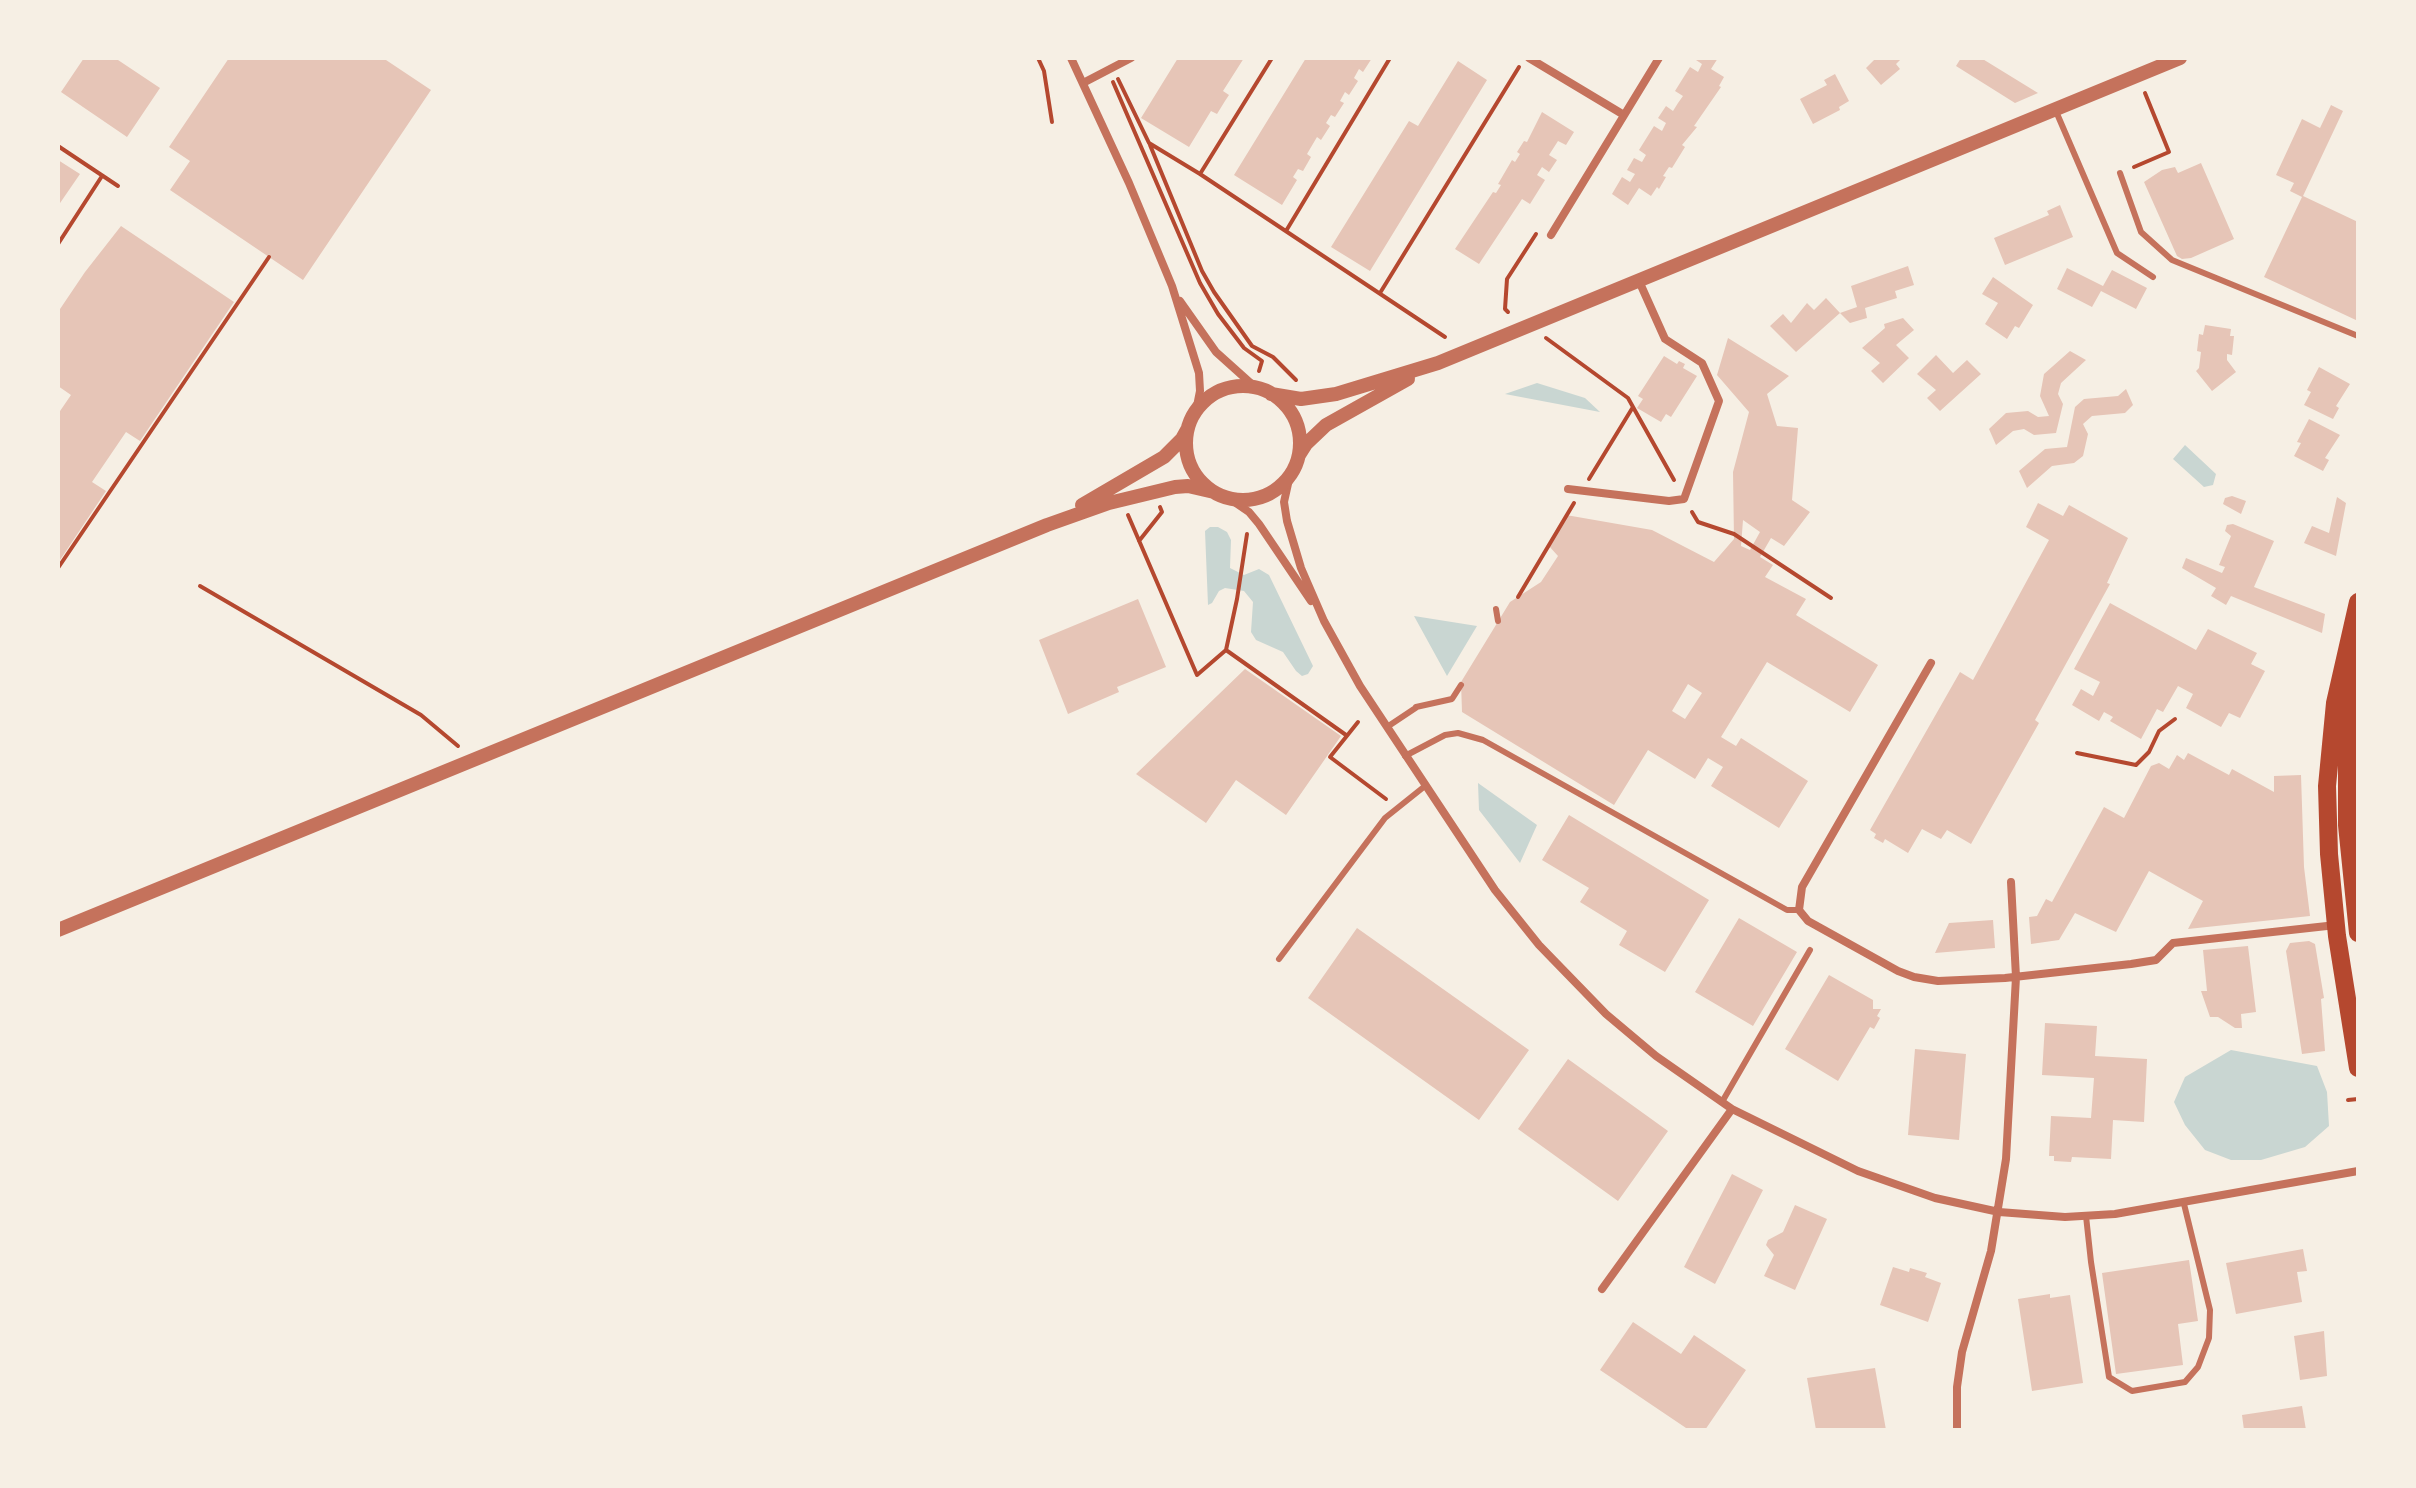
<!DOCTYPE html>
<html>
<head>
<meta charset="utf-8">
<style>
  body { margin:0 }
  #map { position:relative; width:2416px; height:1488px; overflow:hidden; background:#f6efe4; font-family:Quicksand,sans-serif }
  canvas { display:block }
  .frame { position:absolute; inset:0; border:60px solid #f6efe4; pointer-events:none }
</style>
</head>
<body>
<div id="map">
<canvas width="2416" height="1488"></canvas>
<div class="frame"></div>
</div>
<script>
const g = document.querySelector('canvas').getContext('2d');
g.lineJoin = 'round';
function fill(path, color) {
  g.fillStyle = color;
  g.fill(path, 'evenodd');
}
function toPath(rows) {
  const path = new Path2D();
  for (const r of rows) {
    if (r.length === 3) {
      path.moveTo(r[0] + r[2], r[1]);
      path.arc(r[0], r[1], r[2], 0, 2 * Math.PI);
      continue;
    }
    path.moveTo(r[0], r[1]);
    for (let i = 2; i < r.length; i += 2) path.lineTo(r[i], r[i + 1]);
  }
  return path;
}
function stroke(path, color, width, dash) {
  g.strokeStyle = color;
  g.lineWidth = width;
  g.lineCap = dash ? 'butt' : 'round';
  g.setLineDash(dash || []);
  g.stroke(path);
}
const water = toPath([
  [1537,383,1585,398,1600,412,1505,394],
  [2185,445,2216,474,2213,485,2204,487,2173,459],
  [1210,527,1218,527,1227,532,1231,540,1230,568,1244,575,1259,569,1269,575,1313,666,1308,674,1302,676,1296,671,1283,652,1256,640,1251,632,1253,602,1244,591,1225,588,1219,591,1212,603,1208,605,1205,531],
  [1414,616,1477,626,1447,676],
  [1478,783,1537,825,1520,863,1479,810],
  [2231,1050,2317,1066,2327,1092,2329,1126,2305,1147,2261,1160,2231,1160,2205,1150,2185,1125,2174,1102,2185,1077]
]);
const building = toPath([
  [84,58,115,58,160,88,127,137,61,92],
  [229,58,383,58,431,90,303,280,170,190,190,161,169,147],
  [1178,58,1244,58,1223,91,1229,95,1225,101,1217,114,1211,111,1189,147,1141,118],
  [1306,58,1372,58,1363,72,1359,69,1354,78,1358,81,1349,95,1345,92,1340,101,1344,103,1335,117,1331,115,1326,123,1330,126,1321,140,1317,137,1307,154,1311,157,1303,171,1298,169,1293,177,1297,180,1282,205,1234,175],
  [1693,58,1718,58,1711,69,1724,77,1719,86,1721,87,1694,126,1697,127,1682,145,1685,147,1672,168,1669,167,1663,176,1666,177,1659,189,1657,187,1651,196,1639,188,1628,205,1612,194,1622,177,1630,182,1635,174,1627,170,1634,158,1642,162,1646,155,1639,150,1654,126,1662,131,1666,123,1658,118,1666,106,1673,111,1678,103,1683,96,1675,91,1690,67,1698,72,1702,64],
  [1876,58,1902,58,1896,64,1900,69,1881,85,1866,68],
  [1961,58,1981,58,2038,93,2015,103,1956,66],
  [1458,61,1487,80,1370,271,1331,247,1409,121,1418,126],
  [1835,74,1849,101,1839,107,1840,110,1813,124,1800,99,1827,85,1824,80],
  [2331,105,2343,111,2303,196,2358,222,2358,321,2264,277,2302,197,2290,191,2294,183,2276,175,2302,119,2320,128],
  [1542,112,1574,132,1566,145,1558,141,1549,155,1557,160,1549,172,1542,167,1537,175,1545,180,1530,204,1522,199,1479,264,1455,249,1493,192,1496,193,1501,185,1498,184,1512,160,1515,162,1520,154,1517,152,1524,141,1527,142],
  [58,160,80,174,58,206],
  [2201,163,2234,239,2191,258,2182,259,2177,256,2144,182,2162,170,2175,167,2178,173],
  [2060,205,2073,237,2005,265,1994,238,2049,215,2047,211],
  [121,226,234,302,140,441,126,432,92,482,106,491,58,563,58,414,71,395,58,386,58,312,85,272],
  [1908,266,1914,285,1895,291,1897,298,1865,308,1867,318,1850,323,1840,313,1857,307,1851,286],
  [2067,268,2103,286,2112,270,2147,288,2136,309,2101,291,2092,307,2057,289],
  [1993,277,2033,305,2019,328,2015,326,2007,339,1985,324,1998,303,1982,294],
  [1826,298,1840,313,1796,352,1770,326,1783,314,1791,323,1807,303,1814,310],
  [1903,318,1914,330,1896,345,1909,358,1883,383,1871,371,1880,363,1862,348,1885,328,1884,324],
  [2205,325,2231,329,2230,336,2234,336,2232,355,2227,354,2227,360,2236,372,2212,391,2196,371,2199,368,2201,352,2197,351,2199,334,2203,335],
  [1728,338,1789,376,1767,394,1777,426,1798,428,1792,500,1810,512,1784,546,1771,538,1760,557,1773,565,1765,577,1806,599,1796,615,1878,665,1850,712,1767,662,1721,737,1736,746,1741,738,1808,781,1779,828,1711,786,1723,767,1708,758,1695,779,1648,750,1614,805,1462,712,1461,682,1510,602,1541,582,1558,556,1548,545,1566,515,1652,530,1714,562,1734,539,1733,472,1749,412,1717,375],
  [1743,520,1760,532,1750,550,1741,546],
  [1688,684,1702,693,1685,719,1672,711],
  [2070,351,2086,360,2061,383,2058,394,2063,404,2056,433,2034,435,2024,429,2013,431,1996,445,1989,429,2006,413,2028,411,2038,417,2049,416,2040,396,2044,374],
  [1936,355,1953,373,1967,360,1981,374,1940,411,1927,398,1936,390,1917,374],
  [1664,356,1677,364,1679,361,1685,364,1683,368,1697,376,1671,417,1666,414,1661,422,1637,408,1643,399,1638,396],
  [2319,367,2350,384,2336,406,2339,408,2333,419,2304,405,2311,392,2307,390],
  [2126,389,2133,405,2125,413,2092,416,2083,424,2088,434,2083,456,2074,463,2052,466,2027,488,2019,471,2045,449,2067,447,2075,407,2084,399,2118,396],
  [2309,419,2340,435,2325,458,2329,460,2323,471,2294,456,2301,443,2297,442],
  [2232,496,2246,501,2241,514,2223,504,2225,498],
  [2337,497,2346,503,2336,556,2304,543,2312,526,2329,533],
  [2038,503,2063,516,2069,505,2128,538,2107,583,2110,584,2035,720,2039,723,1971,844,1947,830,1941,839,1922,829,1908,853,1885,839,1883,843,1874,838,1876,834,1870,830,1960,672,1973,680,2049,540,2026,527],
  [2233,524,2274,541,2254,587,2325,614,2322,633,2231,596,2226,605,2211,596,2216,588,2182,568,2186,558,2222,573,2225,567,2219,565,2231,536,2225,531,2227,525],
  [1138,599,1166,667,1117,687,1119,692,1068,714,1039,640],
  [2110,603,2196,650,2208,629,2257,653,2251,664,2265,671,2240,718,2229,713,2221,727,2186,708,2193,694,2178,686,2163,712,2157,709,2141,739,2110,721,2113,717,2104,712,2099,721,2072,705,2081,689,2093,696,2100,682,2074,669],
  [1245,669,1341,736,1286,815,1236,780,1206,823,1136,774],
  [2188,753,2229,775,2232,769,2274,792,2274,776,2301,775,2304,867,2310,916,2188,929,2203,901,2149,871,2116,932,2075,913,2059,940,2031,944,2029,917,2037,916,2046,899,2052,902,2104,807,2124,818,2151,766,2159,763,2169,769,2177,755,2184,760],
  [1569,815,1709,900,1665,972,1619,945,1627,931,1580,902,1589,888,1542,860],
  [1739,918,1797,952,1753,1026,1695,992],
  [1993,920,1995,948,1935,953,1949,923],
  [1357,928,1529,1050,1479,1120,1308,998],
  [2309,941,2315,944,2324,998,2321,999,2325,1051,2302,1054,2286,951,2290,943],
  [2248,946,2256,1012,2241,1014,2242,1028,2235,1028,2218,1017,2210,1017,2201,991,2207,991,2203,950],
  [1829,975,1873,1000,1873,1009,1881,1009,1877,1016,1880,1018,1874,1029,1870,1027,1838,1081,1785,1049],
  [2045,1023,2097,1026,2095,1056,2147,1059,2144,1122,2113,1120,2111,1159,2072,1157,2071,1162,2054,1161,2054,1156,2049,1156,2051,1116,2091,1118,2094,1078,2042,1075],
  [1915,1049,1966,1054,1959,1140,1908,1135],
  [1568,1059,1668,1131,1618,1201,1518,1129],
  [1732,1174,1763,1190,1715,1284,1684,1267],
  [1795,1205,1827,1219,1795,1290,1764,1276,1774,1255,1766,1245,1768,1240,1783,1232],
  [2303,1249,2307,1271,2297,1272,2302,1302,2236,1314,2226,1263],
  [2189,1260,2198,1321,2178,1324,2183,1365,2116,1374,2102,1273],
  [1893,1267,1909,1272,1910,1268,1927,1273,1925,1277,1941,1283,1928,1322,1880,1305],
  [2050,1294,2050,1298,2070,1295,2083,1383,2032,1391,2018,1299],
  [1633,1322,1681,1354,1694,1335,1746,1370,1705,1430,1689,1430,1600,1370],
  [2324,1331,2327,1376,2300,1380,2294,1336],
  [1875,1368,1886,1430,1816,1430,1807,1378],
  [2302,1406,2306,1430,2244,1430,2242,1415]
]);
const path = toPath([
  [1038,58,1044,71,1052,122],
  [1118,79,1149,143,1200,174,1445,337],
  [1113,82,1200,283,1218,314,1244,348,1262,361,1259,371],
  [1150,145,1202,271,1214,292,1252,346,1273,357,1296,380],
  [58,146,118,186],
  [2134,167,2169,152,2145,93],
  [1200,174,1272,58],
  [1286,231,1390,58],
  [58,244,102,176],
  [1380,293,1519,67],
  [1508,312,1505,309,1507,279,1536,234],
  [1546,338,1628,398,1633,407,1589,479],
  [1633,407,1674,480],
  [1692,512,1698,522,1734,534,1831,598],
  [1128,515,1197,675,1226,650,1237,599,1247,534],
  [1139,541,1162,512,1160,507],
  [58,568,269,257],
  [200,586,421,715,458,746],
  [1518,597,1574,503],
  [1226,650,1346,735],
  [1358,722,1330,757,1386,799],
  [2077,753,2136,765,2149,752,2159,731,2175,719],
  [2348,1100,2358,1099]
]);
const service = toPath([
  [2055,109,2117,253,2153,277],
  [2120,173,2141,232,2172,260,2358,336],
  [1496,609,1498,621],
  [1416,707,1452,699,1461,685],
  [1387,727,1417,707],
  [1405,756,1445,735,1458,733,1483,740,1787,910,1799,910],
  [1279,959,1385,818,1425,786],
  [1722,1102,1810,950],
  [2086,1216,2091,1262,2109,1377,2132,1391,2185,1382,2198,1367,2209,1338,2210,1310,2184,1204]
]);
const minor = toPath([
  [1071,58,1129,183,1172,286,1199,373,1200,391,1196,411],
  [1529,58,1624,115],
  [1083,83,1131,58],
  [1551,235,1659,58],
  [1180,301,1216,352,1255,387],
  [1290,475,1284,502,1287,521,1301,568,1324,621,1360,686,1495,890,1539,945,1606,1014,1656,1056,1732,1109,1858,1171,1935,1198,1999,1212,2065,1217,2115,1214,2358,1171],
  [1568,489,1669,501,1684,499,1719,401,1702,363,1665,339,1639,281],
  [1230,499,1249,512,1259,524,1311,601],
  [1931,663,1802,887,1799,910,1808,921,1898,971,1914,977,1938,981,2005,978,2131,964,2156,960,2173,943,2336,925],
  [1602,1289,1732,1109],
  [1957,1430,1957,1387,1962,1352,1991,1251,2006,1159,2016,977,2011,882]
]);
const tertiary = toPath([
  [1243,443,57],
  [1271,394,1301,399,1336,394,1438,363,2180,58],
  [1299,455,1306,444,1326,425,1408,379],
  [1082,505,1164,457,1182,439,1187,430],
  [58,930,1047,525,1109,503,1175,487,1188,486,1214,492]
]);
const primary = toPath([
  [2358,602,2335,703,2327,786,2329,854,2337,936,2358,1068],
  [2353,660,2347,744,2347,825,2358,933]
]);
fill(water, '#c9d6d2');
fill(building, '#e6c5b7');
stroke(path, '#b5482f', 4);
stroke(service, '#c5725c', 6);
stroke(minor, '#c5725c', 8);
stroke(tertiary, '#c5725c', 14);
stroke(primary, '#b5482f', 18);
</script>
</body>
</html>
